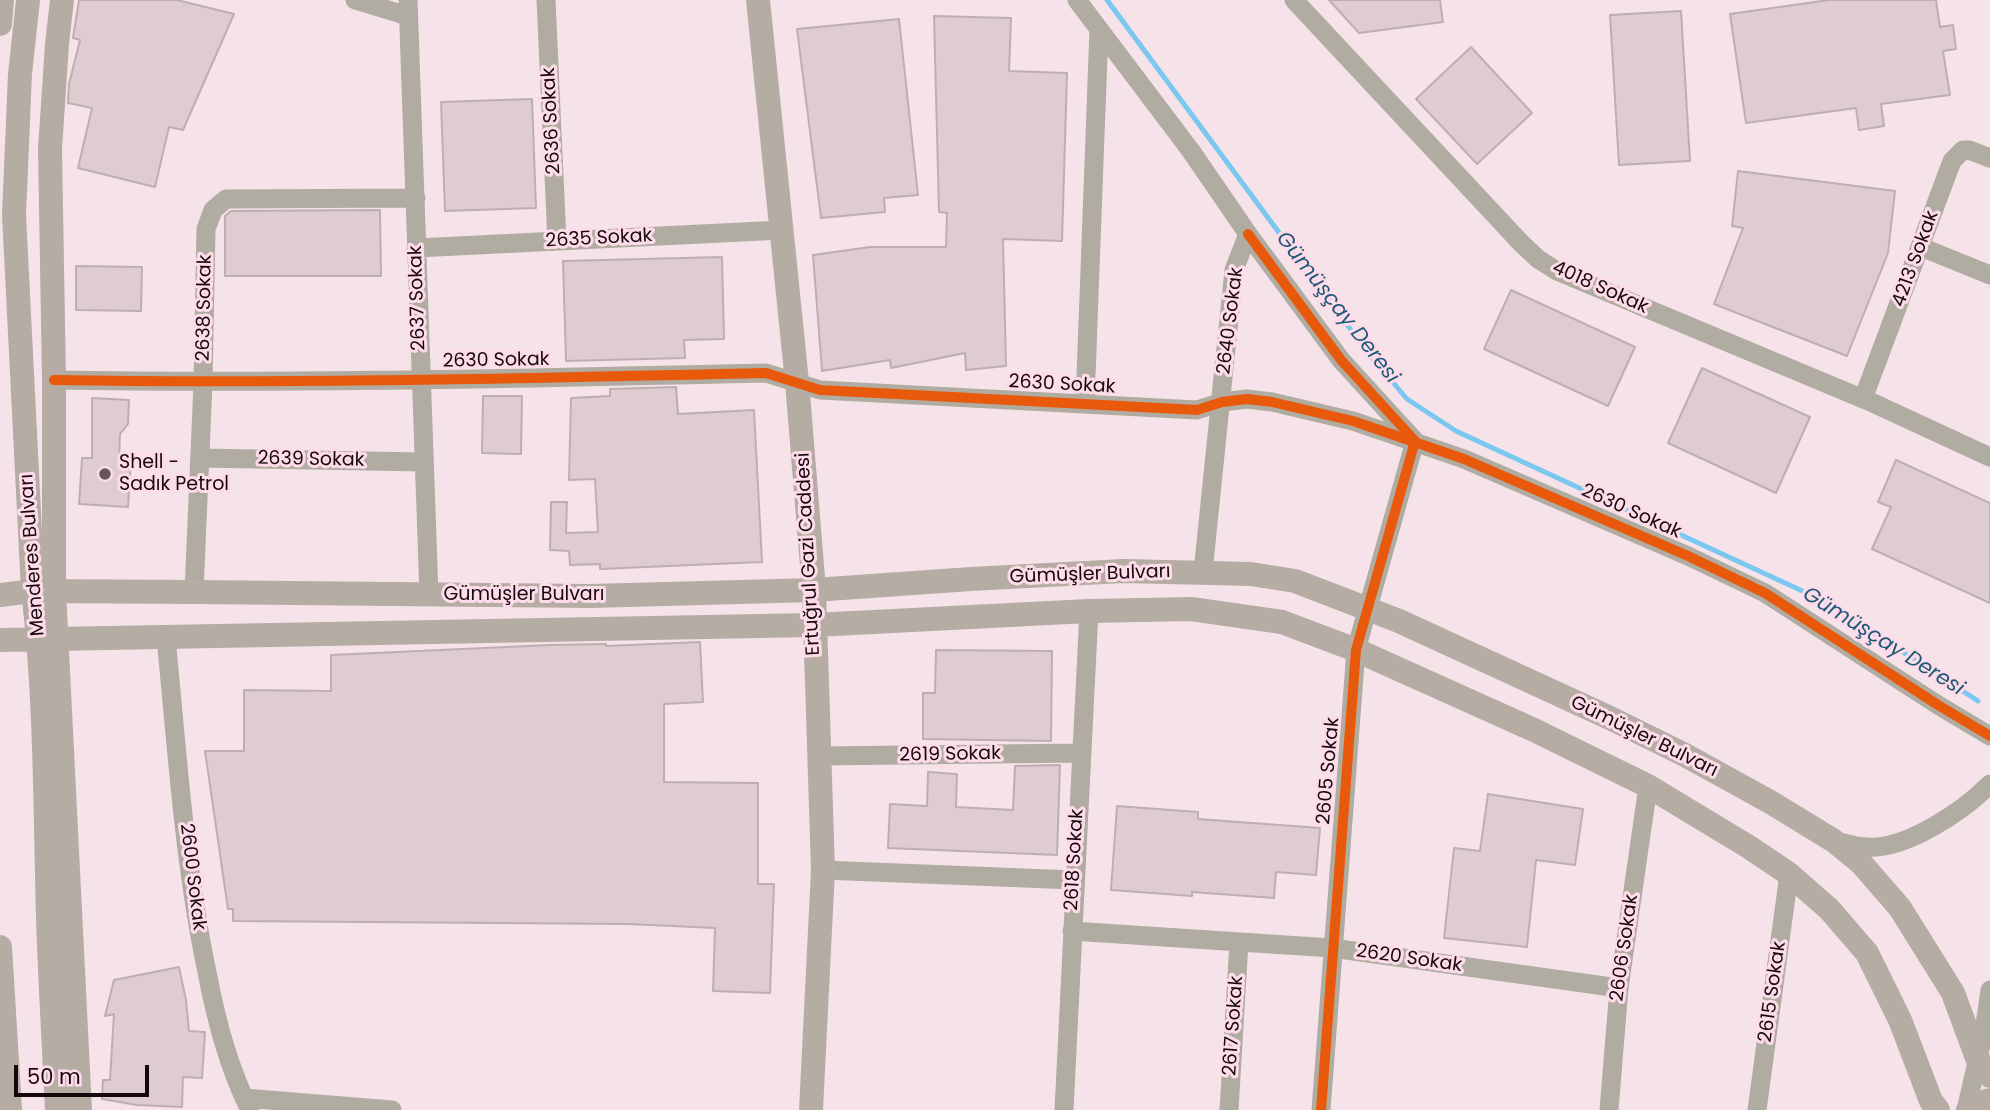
<!DOCTYPE html>
<meta charset="utf-8">
<style>
body{margin:0}
#map{position:relative;width:1990px;height:1110px;overflow:hidden;background:#f6e3ea;font-family:Poppins,sans-serif}
canvas{display:block}
.scale{position:absolute;left:14px;top:1065px;width:135px;height:32px;box-sizing:border-box;border:4px solid #16090e;border-top:0;padding-left:9px;font-size:21px;line-height:24px;white-space:nowrap;color:#16090e;-webkit-text-stroke:5px #fedbe8;paint-order:stroke}
</style>
<div id="map">
<canvas width="1990" height="1110"></canvas>
<div class="scale">50 m</div>
</div>
<script>
const ctx = document.querySelector('canvas').getContext('2d');
ctx.lineJoin = 'round';
function trace(path, color, width, dash) {
  ctx.strokeStyle = color;
  ctx.lineWidth = width;
  ctx.lineCap = dash ? 'butt' : 'round';
  ctx.setLineDash(dash || []);
  ctx.stroke(path);
}
function fill(path, color) {
  ctx.fillStyle = color;
  ctx.fill(path, 'evenodd');
}
function label(font, color, halo, rows, align = 'center') {
  ctx.font = font + ' Poppins,sans-serif';
  ctx.lineWidth = 6;
  ctx.setLineDash([]);
  ctx.textBaseline = 'middle';
  ctx.strokeStyle = halo;
  ctx.fillStyle = color;
  for (const [text, x, y, turn = 0] of rows) {
    ctx.save();
    ctx.translate(x, y);
    ctx.rotate((+turn || 0) * Math.PI / 180);
    ctx.textAlign = isNaN(turn) ? turn : align;
    if (halo) ctx.strokeText(text, 0, 0);
    ctx.fillText(text, 0, 0);
    ctx.restore();
  }
}
const stream = new Path2D(`
 M 1107,0 L 1368,353 L 1407,399 L 1456,431 L 1824,601 L 1978,701`);
const building = new Path2D(`
 M 79,0 L 177,0 L 234,14 L 183,130 L 169,127 L 155,187 L 78,168 L 92,108 L 68,103 L 69,84 L 80,40 L 73,38 Z
 M 1329,0 L 1440,0 L 1443,22 L 1359,33 Z
 M 1829,0 L 1936,0 L 1940,27 L 1953,25 L 1956,49 L 1943,51 L 1950,95 L 1881,104 L 1884,126 L 1859,130 L 1856,108 L 1746,123 L 1730,14 Z
 M 1681,11 L 1690,161 L 1619,165 L 1610,15 Z
 M 934,16 L 1011,18 L 1009,71 L 1067,73 L 1062,241 L 1003,239 L 1006,366 L 966,370 L 965,353 L 891,368 L 890,360 L 822,371 L 813,255 L 870,247 L 946,247 L 947,213 L 939,212 Z
 M 899,19 L 918,195 L 884,198 L 885,212 L 821,218 L 797,29 Z
 M 1471,47 L 1532,113 L 1477,164 L 1416,99 Z
 M 532,99 L 536,208 L 445,211 L 441,102 Z
 M 1738,171 L 1895,191 L 1888,253 L 1847,356 L 1714,304 L 1743,228 L 1732,226 Z
 M 380,210 L 381,276 L 225,276 L 225,216 L 231,211 Z
 M 722,257 L 724,339 L 684,340 L 685,358 L 566,361 L 563,261 Z
 M 76,266 L 142,267 L 141,311 L 76,310 Z
 M 1511,290 L 1635,347 L 1608,406 L 1484,349 Z
 M 1702,368 L 1810,417 L 1776,493 L 1668,443 Z
 M 676,387 L 678,414 L 754,410 L 762,562 L 600,569 L 600,564 L 570,565 L 569,551 L 550,550 L 551,502 L 567,502 L 566,533 L 598,532 L 595,479 L 569,480 L 571,398 L 610,396 L 610,389 Z
 M 483,396 L 522,396 L 521,454 L 482,453 Z
 M 92,398 L 129,400 L 128,424 L 120,434 L 119,460 L 131,461 L 128,507 L 79,504 L 82,458 L 92,458 Z
 M 1896,460 L 1990,503 L 1990,603 L 1872,549 L 1891,507 L 1878,502 Z
 M 700,642 L 703,702 L 664,704 L 664,782 L 758,783 L 758,884 L 774,884 L 770,993 L 713,991 L 715,928 L 628,924 L 233,921 L 233,909 L 228,909 L 205,751 L 244,751 L 244,690 L 331,691 L 331,655 L 550,645 L 606,644 L 606,646 Z
 M 936,650 L 1052,651 L 1051,741 L 923,739 L 923,693 L 935,693 Z
 M 1060,765 L 1057,855 L 888,848 L 890,804 L 927,806 L 928,772 L 957,774 L 956,807 L 1013,810 L 1015,766 Z
 M 1488,794 L 1583,809 L 1575,865 L 1536,860 L 1527,947 L 1444,938 L 1454,848 L 1480,851 Z
 M 1117,806 L 1198,812 L 1198,819 L 1320,828 L 1316,875 L 1276,872 L 1274,898 L 1192,892 L 1192,896 L 1111,890 Z
 M 179,967 L 186,1000 L 189,1031 L 205,1032 L 202,1078 L 183,1077 L 182,1107 L 137,1105 L 102,1099 L 103,1080 L 110,1080 L 114,1014 L 105,1016 L 114,980 Z`);
const minor = new Path2D(`
 M 355,0 L 408,16
 M 408,0 L 429,595
 M 546,0 L 557,241
 M 1077,0 L 1191,151 L 1248,234 L 1234,270 L 1203,572
 M 1294,0 L 1521,243 L 1538,259 L 1557,271 L 1873,403 L 1990,457
 M 1248,234 L 1341,360 L 1415,441 L 1356,650 L 1321,1110
 M 1921,247 L 1990,275
 M 416,248 L 782,230
 M 54,380 C 292,384 529,378 766,373 L 820,390 L 1197,410 L 1222,402 L 1247,399 L 1272,402 L 1353,421 L 1464,459 L 1688,556 L 1765,593 L 1938,705 L 1990,736
 M 1863,399 L 1952,161 L 1963,150 L 1969,150 L 1990,158
 M 1085,403 L 1099,29
 M 200,458 L 423,462
 M 194,592 L 203,383 L 206,229 L 213,210 L 226,199 L 416,198
 M 166,638 C 177,749 184,863 207,972 C 216,1020 228,1067 250,1110
 M 819,756 L 1081,753
 M 1835,841 C 1845,843 1856,847 1867,847 C 1906,850 1963,811 1990,784
 M 823,870 L 1074,880
 M 1072,931 L 1332,948 L 1619,988
 M 244,1098 L 392,1110
 M 1064,1110 L 1089,611
 M 1229,1110 L 1239,942
 M 1609,1110 L 1619,988 L 1648,786
 M 1757,1110 L 1789,874
 M 1966,1110 L 1984,1032 L 1990,990`);
const major = new Path2D(`
 M 28,0 L 20,74 L 14,215 L 33,591 C 46,699 45,809 48,917 C 50,982 54,1046 57,1110
 M 62,0 L 57,44 L 50,149 L 54,380 L 54,591 L 80,1110
 M 758,0 L 797,382 L 814,590 L 823,870 L 811,1110
 M 0,24 L 2,0
 M 0,595 L 33,591 L 194,592 L 590,596 L 814,590 L 971,579 L 1124,571 L 1251,574 L 1295,581 L 1399,621 L 1610,718 L 1685,755 L 1772,803 L 1834,841 L 1861,863 L 1900,908 L 1953,993 L 1977,1058 L 1990,1076
 M 0,640 L 814,625 L 1089,611 L 1191,609 L 1282,622 L 1356,650 L 1534,730 L 1648,786 L 1749,847 L 1789,874 L 1829,909 L 1867,953 L 1900,1020 L 1931,1101 L 1938,1110
 M 0,947 L 10,1110
 M 1968,1110 L 1975,1104 L 1990,1100`);
const cycleway = new Path2D(`
 M 1248,234 L 1341,360 L 1415,441 L 1356,650 L 1321,1110
 M 54,380 C 292,384 529,378 766,373 L 820,390 L 1197,410 L 1222,402 L 1247,399 L 1272,402 L 1353,421 L 1464,459 L 1688,556 L 1765,593 L 1938,705 L 1990,736`);
const markers = [
 [105,474,7,"#64555b"]
];
const streetNames = [
 ["2636 Sokak",552,121,-93],
 ["2635 Sokak",599,239,-3],
 ["4213 Sokak",1916,259,-70],
 ["4018 Sokak",1600,288,24],
 ["2637 Sokak",418,298,-92],
 ["2638 Sokak",205,308,-89],
 ["2640 Sokak",1231,321,-83],
 ["2630 Sokak",496,361,-1],
 ["2630 Sokak",1062,385,3],
 ["2639 Sokak",311,460,1],
 ["2630 Sokak",1631,512,24],
 ["Ertuğrul Gazi Caddesi",809,554,-93],
 ["Menderes Bulvarı",33,555,-94],
 ["Gümüşler Bulvarı",1090,575,-2],
 ["Gümüşler Bulvarı",524,595],
 ["Gümüşler Bulvarı",1644,737,26],
 ["2619 Sokak",950,755,-1],
 ["2605 Sokak",1329,771,-85],
 ["2618 Sokak",1075,860,-87],
 ["2600 Sokak",192,877,83],
 ["2606 Sokak",1625,948,-82],
 ["2620 Sokak",1409,959,8],
 ["2615 Sokak",1773,992,-82],
 ["2617 Sokak",1234,1026,-86]
];
const poiNames = [
 ["Shell -",119,463],
 ["Sadık Petrol",119,485]
];
const waterNames = [
 ["Gümüşçay Deresi",1337,308,52],
 ["Gümüşçay Deresi",1883,642,32]
];
trace(stream, '#7ac7f0', 5);
fill(building, '#deccd0');
trace(building, '#beaeb1', 2);
trace(minor, '#b0aca1', 19);
trace(major, '#b5ada4', 24);
trace(cycleway, '#e8590c', 10);
for (const [x, y, r, color] of markers) {
  const dot = new Path2D();
  dot.arc(x, y, r, 0, 2 * Math.PI);
  ctx.fillStyle = color;
  ctx.fill(dot);
  trace(dot, '#fedbe8', 2.5);
}
label('19px', '#16090e', '#fedbe8', streetNames);
label('19px', '#16090e', '#fedbe8', poiNames, 'left');
label('italic 21px', '#1d5a78', '#fedbe8', waterNames);
</script>
